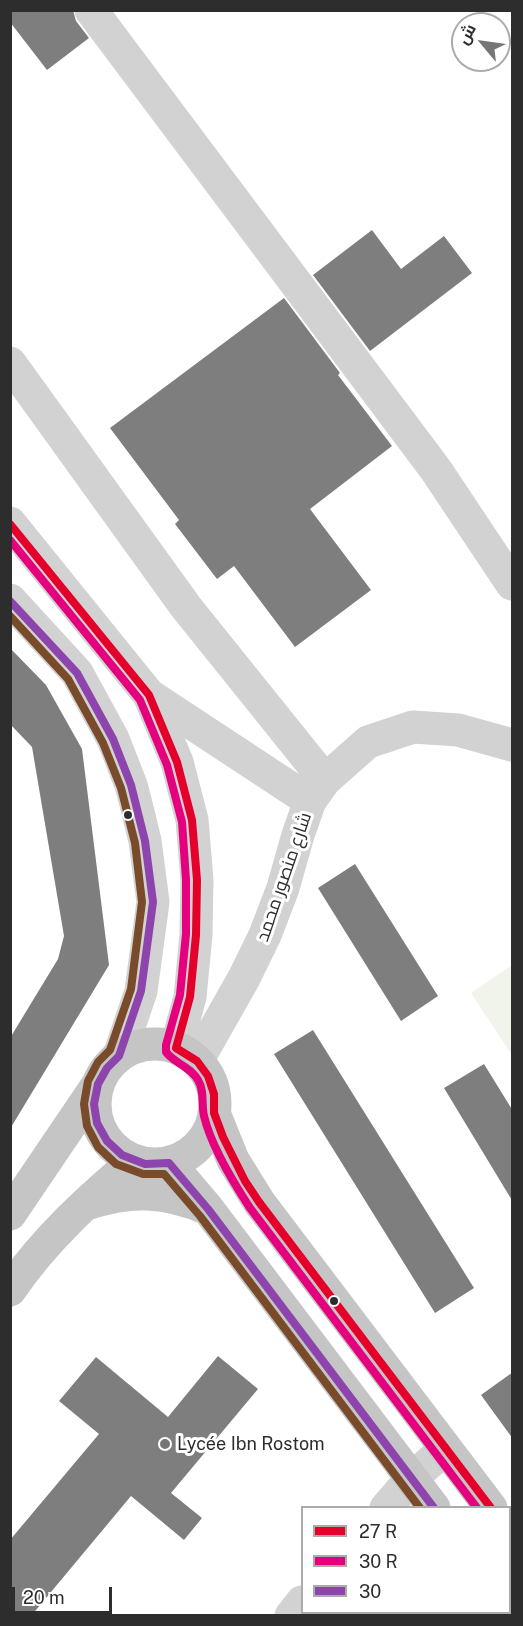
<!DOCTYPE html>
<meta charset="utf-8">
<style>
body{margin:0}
#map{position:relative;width:523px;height:1626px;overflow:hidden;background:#fff;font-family:"Public Sans",Cairo,sans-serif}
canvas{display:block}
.frame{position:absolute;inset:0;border:12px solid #2d2d2d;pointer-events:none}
.legend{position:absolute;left:301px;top:1506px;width:210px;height:108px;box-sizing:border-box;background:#fff;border:2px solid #ababab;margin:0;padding:8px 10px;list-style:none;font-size:18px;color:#2d2d2d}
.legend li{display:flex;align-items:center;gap:12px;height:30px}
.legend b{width:30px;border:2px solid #ababab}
.north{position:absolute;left:451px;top:12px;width:60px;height:60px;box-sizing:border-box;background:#fff;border:2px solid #ababab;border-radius:50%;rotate:299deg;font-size:16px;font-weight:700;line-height:24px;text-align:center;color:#2d2d2d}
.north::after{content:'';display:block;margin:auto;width:21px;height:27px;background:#767676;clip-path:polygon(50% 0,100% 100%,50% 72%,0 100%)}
.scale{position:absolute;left:12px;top:1587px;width:100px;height:27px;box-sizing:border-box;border:3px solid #2d2d2d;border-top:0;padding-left:8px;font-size:18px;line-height:21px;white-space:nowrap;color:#2d2d2d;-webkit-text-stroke:4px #fff;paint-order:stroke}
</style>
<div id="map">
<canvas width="523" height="1626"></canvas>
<div class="frame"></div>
<ul class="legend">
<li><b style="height:8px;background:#e4002b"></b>27 R</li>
<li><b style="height:8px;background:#e5007d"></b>30 R</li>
<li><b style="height:8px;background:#8e44ad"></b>30</li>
</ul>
<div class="north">ش</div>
<div class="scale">20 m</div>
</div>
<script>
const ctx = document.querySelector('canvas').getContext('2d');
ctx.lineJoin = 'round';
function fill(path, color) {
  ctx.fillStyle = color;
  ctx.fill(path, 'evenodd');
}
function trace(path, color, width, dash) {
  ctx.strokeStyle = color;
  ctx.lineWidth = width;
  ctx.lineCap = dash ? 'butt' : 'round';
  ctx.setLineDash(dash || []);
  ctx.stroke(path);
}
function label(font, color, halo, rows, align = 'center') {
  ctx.font = font + ' "Public Sans",Cairo,sans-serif';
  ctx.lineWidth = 6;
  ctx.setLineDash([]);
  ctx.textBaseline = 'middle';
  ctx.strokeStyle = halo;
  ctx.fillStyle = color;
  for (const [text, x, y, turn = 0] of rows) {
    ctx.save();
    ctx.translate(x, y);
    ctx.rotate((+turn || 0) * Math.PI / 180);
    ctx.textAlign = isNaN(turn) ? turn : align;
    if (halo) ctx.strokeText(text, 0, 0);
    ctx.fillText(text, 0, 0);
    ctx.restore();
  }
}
const green = new Path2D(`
 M 512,965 L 512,1055 L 471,993 Z`);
const building = new Path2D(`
 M 10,10 L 73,10 L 76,21 L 89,38 L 47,70 L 10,22 Z
 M 372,230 L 401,269 L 444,236 L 472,273 L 370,351 L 313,275 Z
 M 284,298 L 340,373 L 338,375 L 392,446 L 310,509 L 371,590 L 295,647 L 234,566 L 217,579 L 175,524 L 179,520 L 110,428 Z
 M 10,648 L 46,685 L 82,749 L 109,965 L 10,1129 L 10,1038 L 58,959 L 64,936 L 32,747 L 10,724 Z
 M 355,864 L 438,996 L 401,1021 L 318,888 Z
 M 313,1030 L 474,1288 L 435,1313 L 274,1054 Z
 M 484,1064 L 513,1111 L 513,1202 L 444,1088 Z
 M 218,1356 L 258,1389 L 171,1493 L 202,1518 L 184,1540 L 131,1496 L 31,1616 L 10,1616 L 10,1540 L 99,1434 L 59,1401 L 96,1357 L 168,1417 Z
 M 513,1372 L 513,1439 L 481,1395 Z`);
const minor = new Path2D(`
 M 91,10 L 436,470 L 512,584
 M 10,363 L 186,607 L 325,780
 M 10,523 L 149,695 L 177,762 L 192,820 L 197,880 L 196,935 L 190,997 L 176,1048
 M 10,600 L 77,673 L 113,739 L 131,785 L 137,808 L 145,841 L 153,902 L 141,991 L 119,1056
 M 149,695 L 310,801
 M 197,1061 L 244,978 L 265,935 L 283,888 L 298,835 L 310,801 L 325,780 L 368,742 L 413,727 L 458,730 L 512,745
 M 386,1508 L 411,1479 L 445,1449
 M 291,1616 L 302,1602`);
const major = new Path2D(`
 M95 1104a60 60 0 1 1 120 0a60 60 0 1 1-120 0Z
 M 214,1113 L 233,1160 L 259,1202 L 491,1508
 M 169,1163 L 208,1209 L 434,1508
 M 87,1204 C 131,1189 166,1191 208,1209
 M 10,1214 L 98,1084
 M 10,1290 C 44,1240 88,1200 134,1161
 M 510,1527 L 512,1531
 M 510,1602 L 512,1605`);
const bus1 = new Path2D(`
 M 10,524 L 149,695 L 177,762 L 192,820 L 197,880 L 196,935 L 190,997 L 176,1048 L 197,1061 L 208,1076 L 214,1094 L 214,1113 L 223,1137 L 245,1181 L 259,1202 L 491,1508`);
const bus2 = new Path2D(`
 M 10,540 L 140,700 L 167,765 L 182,822 L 186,880 L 186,934 L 180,995 L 166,1045 L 166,1052 C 175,1064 190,1066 198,1080 C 205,1092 201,1103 204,1116 C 211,1146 233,1182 250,1208 L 477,1508`);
const bus3 = new Path2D(`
 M 10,601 L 77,673 L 113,739 L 131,785 L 145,841 L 153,902 L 141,991 L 119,1056 L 107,1068 L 98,1084 L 94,1104 L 97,1123 L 107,1141 L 122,1155 L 145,1164 L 169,1163 L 208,1209 L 434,1508`);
const bus4 = new Path2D(`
 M 10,616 L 68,679 L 103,743 L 121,788 L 135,843 L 142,902 L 131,989 L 110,1050 L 98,1062 L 88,1081 L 84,1104 L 87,1126 L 98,1147 L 116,1164 L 143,1174 L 164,1174 L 200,1216 L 420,1508`);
const markers = [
 [128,815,5,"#2d2d2d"],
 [334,1301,5,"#2d2d2d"],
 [165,1444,6,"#767676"]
];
const streetNames = [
 ["شارع منصور محمد",284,877,-71]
];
const poiNames = [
 ["Lycée Ibn Rostom",177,1444]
];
fill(green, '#f0f4eb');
fill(building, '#7e7e7e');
trace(minor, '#d2d2d2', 33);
trace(major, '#c5c5c5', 33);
trace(bus1, '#e4002b', 8);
trace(bus2, '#e5007d', 8);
trace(bus3, '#8e44ad', 8);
trace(bus4, '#7a4b2a', 8);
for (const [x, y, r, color] of markers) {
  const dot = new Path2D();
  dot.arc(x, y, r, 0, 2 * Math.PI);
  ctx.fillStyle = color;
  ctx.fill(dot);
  trace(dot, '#fff', 2);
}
label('18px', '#2d2d2d', '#fff', streetNames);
label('18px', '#2d2d2d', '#fff', poiNames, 'left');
</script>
